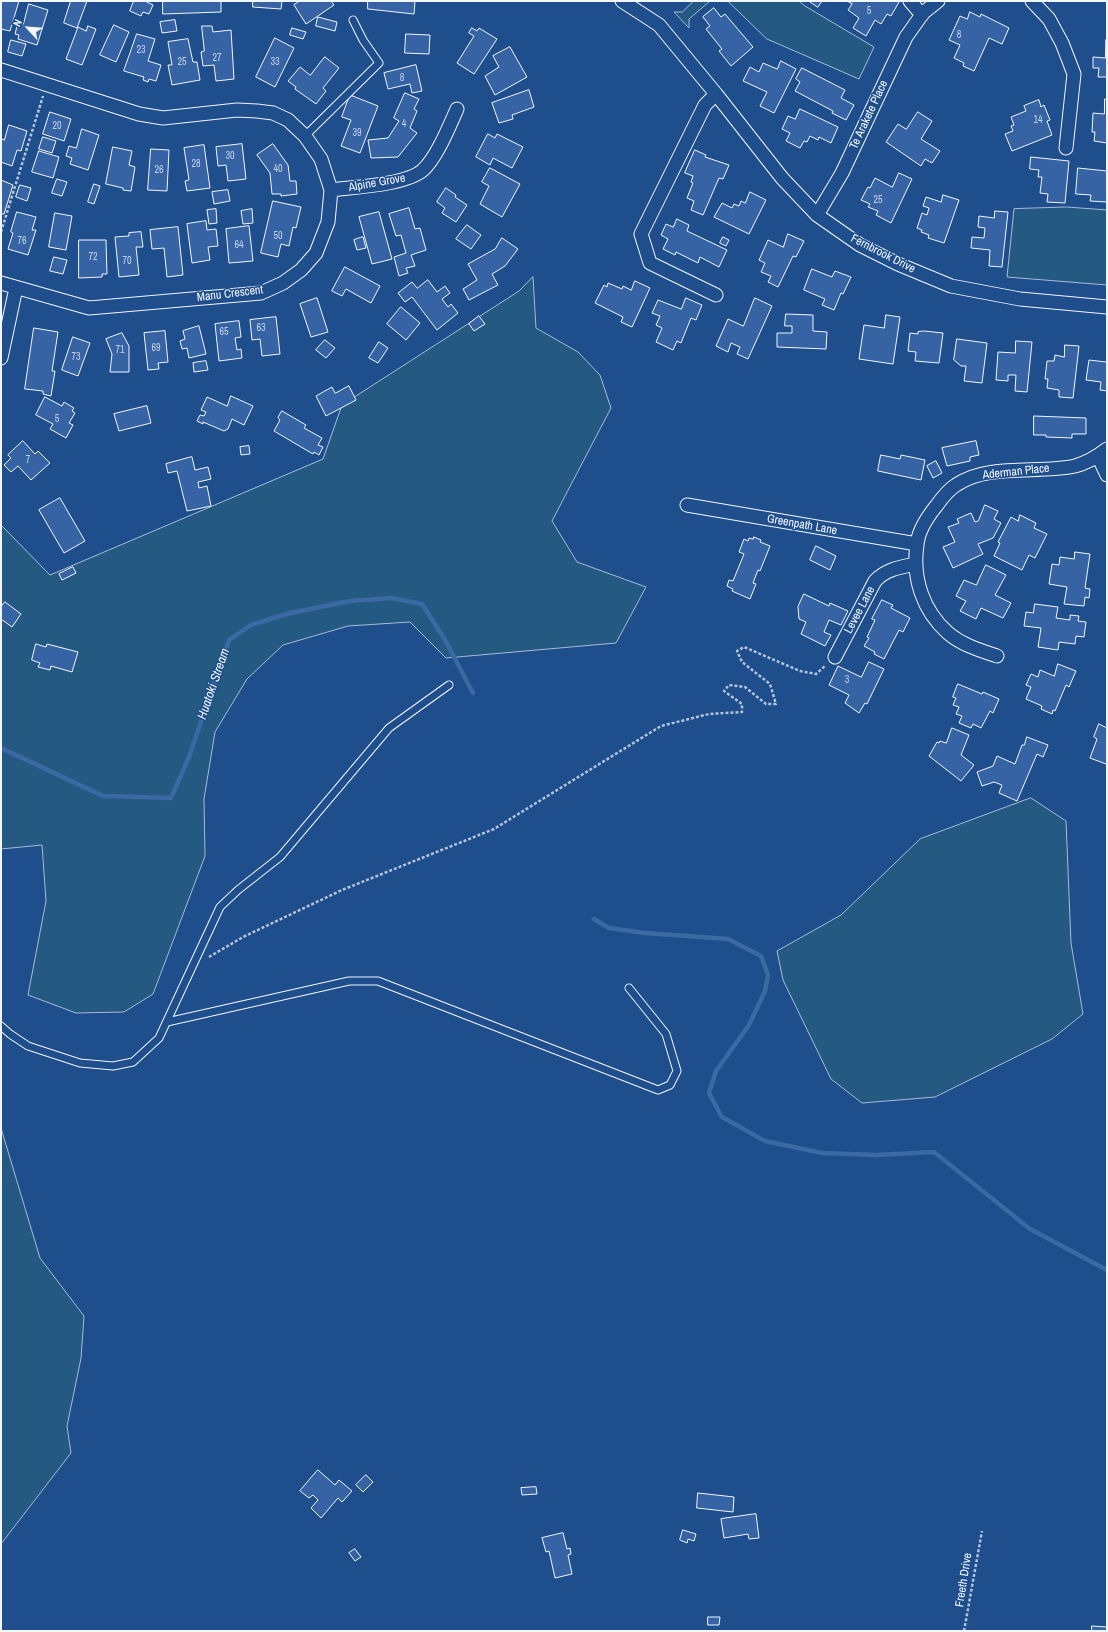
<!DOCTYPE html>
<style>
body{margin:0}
#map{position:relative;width:1108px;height:1632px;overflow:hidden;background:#1f4e8c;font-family:"Archivo Narrow",sans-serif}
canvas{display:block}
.frame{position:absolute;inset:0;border:2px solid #f2f6ff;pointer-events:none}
.north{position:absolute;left:8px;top:8px;width:40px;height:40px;-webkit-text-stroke:3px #1f4e8c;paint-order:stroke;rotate:296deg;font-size:11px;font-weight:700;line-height:16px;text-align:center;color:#f2f6ff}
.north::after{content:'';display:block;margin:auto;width:14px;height:18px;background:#f2f6ff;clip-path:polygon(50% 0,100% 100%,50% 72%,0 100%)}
</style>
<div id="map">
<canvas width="1108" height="1632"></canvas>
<div class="frame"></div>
<div class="north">N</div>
</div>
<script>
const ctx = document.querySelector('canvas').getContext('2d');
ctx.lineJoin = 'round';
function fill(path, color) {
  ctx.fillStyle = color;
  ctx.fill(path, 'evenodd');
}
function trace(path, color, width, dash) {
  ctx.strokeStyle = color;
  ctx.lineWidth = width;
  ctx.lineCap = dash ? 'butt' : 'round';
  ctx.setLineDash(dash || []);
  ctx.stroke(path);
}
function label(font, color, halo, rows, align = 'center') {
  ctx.font = font + ' "Archivo Narrow",sans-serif';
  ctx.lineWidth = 3;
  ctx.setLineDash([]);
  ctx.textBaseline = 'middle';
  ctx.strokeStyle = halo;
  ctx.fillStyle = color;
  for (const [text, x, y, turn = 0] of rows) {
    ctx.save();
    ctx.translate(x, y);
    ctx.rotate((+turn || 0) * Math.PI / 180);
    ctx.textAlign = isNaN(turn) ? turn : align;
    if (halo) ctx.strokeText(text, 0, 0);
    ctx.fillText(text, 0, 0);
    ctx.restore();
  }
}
const green = new Path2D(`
 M 694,1 L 710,1 L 689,19 L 689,28 L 674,12 L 682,12 Z
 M 728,1 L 799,1 L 805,6 L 874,47 L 859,79 L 767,39 Z
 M 1067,207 L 1107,210 L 1107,285 L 1007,277 L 1014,209 Z
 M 533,277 L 536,328 L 578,352 L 600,375 L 611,408 L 552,521 L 577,562 L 646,587 L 616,643 L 446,658 L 410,622 L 348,626 L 283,645 L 247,679 L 215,732 L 204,799 L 205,856 L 153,994 L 124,1012 L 76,1013 L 28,995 L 46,901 L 42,845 L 1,849 L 1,525 L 50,575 L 323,459 L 342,405 L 519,291 Z
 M 1031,798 L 1066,821 L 1071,943 L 1083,1014 L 1052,1039 L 935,1097 L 862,1103 L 831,1079 L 783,980 L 777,951 L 841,915 L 920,839 Z
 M 1,1128 L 40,1258 L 84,1316 L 81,1358 L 67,1426 L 71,1453 L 1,1544 Z`);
const stream = new Path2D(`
 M 1,748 L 103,796 L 171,798 L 189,757 L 229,640 L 251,625 L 290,613 L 350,601 L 391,598 L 422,604 L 445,640 L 473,693
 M 594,919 L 609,928 L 645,933 L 728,939 L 761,956 L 768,975 L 765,991 L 749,1025 L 716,1071 L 709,1093 L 722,1117 L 765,1141 L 822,1153 L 877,1155 L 934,1152 L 1030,1229 L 1107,1270`);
const building = new Path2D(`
 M 1,1 L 19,1 L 10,31 L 1,29 Z
 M 71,1 L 87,1 L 77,28 L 64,23 Z
 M 134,1 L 145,1 L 153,5 L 149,14 L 143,12 L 141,16 L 130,11 Z
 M 163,1 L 221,1 L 221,12 L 163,14 Z
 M 253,1 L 282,1 L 281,9 L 253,7 Z
 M 300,1 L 331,1 L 334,5 L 306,24 L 294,5 Z
 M 368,1 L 415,1 L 414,14 L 368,9 Z
 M 809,1 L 822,1 L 818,7 Z
 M 847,1 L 897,1 L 899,2 L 891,16 L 887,14 L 881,24 L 875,20 L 866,36 L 853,28 L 859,18 L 848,10 L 852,4 Z
 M 29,4 L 48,10 L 37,45 L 18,39 L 19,35 L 15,34 L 18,22 L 23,24 Z
 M 714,8 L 721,17 L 725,14 L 753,47 L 731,66 L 719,51 L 722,49 L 706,29 L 710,26 L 703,17 Z
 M 970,12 L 980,17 L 981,14 L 1009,28 L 1002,44 L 989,38 L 974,71 L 963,66 L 964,63 L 954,58 L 960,45 L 949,40 L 960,16 L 967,19 Z
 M 318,17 L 337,22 L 335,31 L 316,26 Z
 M 175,20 L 177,31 L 162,33 L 160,22 Z
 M 114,25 L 129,32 L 116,62 L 100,55 Z
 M 88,26 L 96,29 L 82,65 L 66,59 L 78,27 L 86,31 Z
 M 202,26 L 212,26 L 213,32 L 231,30 L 234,79 L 216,81 L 214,65 L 203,66 L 201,52 L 204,51 Z
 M 292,28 L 306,32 L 303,39 L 290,35 Z
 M 472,28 L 477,31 L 479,28 L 497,39 L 474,74 L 457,63 L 474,36 L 469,33 Z
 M 137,34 L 155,39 L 148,61 L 161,65 L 156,81 L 149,79 L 148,82 L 143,80 L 144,77 L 124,71 Z
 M 406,34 L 430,35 L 429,54 L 405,53 Z
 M 275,38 L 294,48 L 275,87 L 256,77 Z
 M 188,39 L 193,62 L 197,62 L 200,80 L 172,85 L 168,65 L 172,65 L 168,42 Z
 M 11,40 L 26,44 L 22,56 L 8,52 Z
 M 1106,40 L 1107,77 L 1098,77 L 1099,68 L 1093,68 L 1093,57 L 1105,58 Z
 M 510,47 L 527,77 L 495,95 L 485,76 L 499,67 L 493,56 Z
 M 325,57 L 339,68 L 323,88 L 326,91 L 316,104 L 295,89 L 296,87 L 288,81 L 300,67 L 310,75 Z
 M 781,61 L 796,69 L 774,113 L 760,106 L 767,92 L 743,81 L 750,67 L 759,72 L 763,63 L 777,69 Z
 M 416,65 L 422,91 L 412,93 L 410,84 L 388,89 L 384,73 Z
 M 802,68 L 845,90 L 841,98 L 854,105 L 846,120 L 832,113 L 833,111 L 795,91 L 800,82 L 796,79 Z
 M 529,90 L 534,107 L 512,115 L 513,119 L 499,123 L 492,103 Z
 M 405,93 L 419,99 L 414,109 L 417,111 L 410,128 L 417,133 L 398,157 L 371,158 L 368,140 L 388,138 L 399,121 L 394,118 Z
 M 350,95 L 378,106 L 360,153 L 341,146 L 351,120 L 342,117 Z
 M 1105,99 L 1107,99 L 1107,143 L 1094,141 L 1095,132 L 1092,132 L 1093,113 L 1104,114 Z
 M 1039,100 L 1041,107 L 1044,105 L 1050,120 L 1047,121 L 1052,135 L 1012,151 L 1005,134 L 1013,131 L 1011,126 L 1014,125 L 1011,117 L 1026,111 L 1024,106 Z
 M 800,109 L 838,127 L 831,143 L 819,137 L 818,140 L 810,136 L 807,142 L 804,141 L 800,148 L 786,141 L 790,133 L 782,129 L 788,116 L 795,119 Z
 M 50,112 L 71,119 L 64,141 L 43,134 Z
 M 918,112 L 932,121 L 921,139 L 940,151 L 932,163 L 925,159 L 921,166 L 886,142 L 898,124 L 906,129 Z
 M 9,125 L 27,131 L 21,151 L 17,150 L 12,166 L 1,162 L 1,141 L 2,139 L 4,140 Z
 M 82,129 L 99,135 L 88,170 L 70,164 L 72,158 L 66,156 L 69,146 L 76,148 Z
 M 488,134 L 495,138 L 497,134 L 523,147 L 512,168 L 493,158 L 490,165 L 476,157 Z
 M 43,137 L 56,141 L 52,153 L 39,149 Z
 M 242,144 L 246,179 L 228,181 L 226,165 L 218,166 L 216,147 Z
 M 273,144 L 288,165 L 290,181 L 296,181 L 297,194 L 281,196 L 281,194 L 272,194 L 270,173 L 257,155 Z
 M 204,145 L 210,188 L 187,191 L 185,181 L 189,180 L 184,148 Z
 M 113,147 L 132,151 L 129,165 L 135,167 L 131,191 L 123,190 L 123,188 L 106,184 Z
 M 151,149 L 169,150 L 167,191 L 148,190 Z
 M 695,150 L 706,155 L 705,157 L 729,165 L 723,179 L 719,178 L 703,215 L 691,210 L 694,201 L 687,198 L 693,183 L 691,182 L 693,176 L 685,173 Z
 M 39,151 L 59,157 L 53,178 L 32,172 Z
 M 1031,157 L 1069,161 L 1065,203 L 1047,202 L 1048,194 L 1040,193 L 1042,177 L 1038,177 L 1039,170 L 1030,169 Z
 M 490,168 L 520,184 L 502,217 L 480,204 L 489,186 L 482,182 Z
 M 1078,168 L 1107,171 L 1107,202 L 1090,201 L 1091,195 L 1076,194 Z
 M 899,173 L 912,179 L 891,223 L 876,215 L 878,211 L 868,207 L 870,204 L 861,200 L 868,187 L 870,188 L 875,178 L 892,187 Z
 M 57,179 L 67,182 L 62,196 L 52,193 Z
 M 1,180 L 13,185 L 4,214 L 1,214 Z
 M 94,184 L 100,186 L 94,204 L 88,202 Z
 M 20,185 L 31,188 L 27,201 L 16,197 Z
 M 446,188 L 456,195 L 455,197 L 467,205 L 456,222 L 442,213 L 445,208 L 437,202 Z
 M 228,190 L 230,201 L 214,204 L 212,192 Z
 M 750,192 L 766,200 L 749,234 L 714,217 L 722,203 L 732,208 L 734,204 L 739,206 L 741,201 L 745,203 Z
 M 943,195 L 959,200 L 944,243 L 928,238 L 929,235 L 921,232 L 922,230 L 917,228 L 922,213 L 927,215 L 929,208 L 923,206 L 926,197 L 941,202 Z
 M 273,201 L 301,207 L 296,228 L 293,227 L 289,246 L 281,244 L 278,257 L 261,253 Z
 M 409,208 L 415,229 L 420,228 L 426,250 L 411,255 L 415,266 L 406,268 L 408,273 L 399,276 L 394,257 L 406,253 L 401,235 L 396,236 L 389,214 Z
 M 216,209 L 217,223 L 209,224 L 207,210 Z
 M 252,209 L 253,223 L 243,224 L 241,211 Z
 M 995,211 L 1008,212 L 1002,267 L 989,266 L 990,250 L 971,248 L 972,237 L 984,238 L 985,228 L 978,227 L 979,216 L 994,218 Z
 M 17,212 L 36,217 L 32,230 L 36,230 L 28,255 L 8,249 L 13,233 L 11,232 Z
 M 379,212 L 392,259 L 372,264 L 359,217 Z
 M 55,213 L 72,216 L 66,250 L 49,247 Z
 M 677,219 L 689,225 L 687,231 L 727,250 L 719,267 L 700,257 L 698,263 L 676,252 L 675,255 L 663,249 L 668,239 L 661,235 L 666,224 L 673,227 Z
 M 206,221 L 207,230 L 216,229 L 218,246 L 208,247 L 210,260 L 192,263 L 187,224 Z
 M 467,225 L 481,235 L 471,249 L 456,239 Z
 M 249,226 L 253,261 L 229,263 L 226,229 Z
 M 178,227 L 183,275 L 167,277 L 164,248 L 152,249 L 150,230 Z
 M 141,232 L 143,247 L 136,247 L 139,275 L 119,277 L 115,237 L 129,236 L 129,233 Z
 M 788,234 L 804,241 L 796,257 L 793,256 L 778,287 L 768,282 L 771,276 L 761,272 L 765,263 L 759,260 L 768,240 L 783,247 Z
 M 363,237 L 366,248 L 357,250 L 354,240 Z
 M 723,237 L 729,240 L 726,246 L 720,243 Z
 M 502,238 L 518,249 L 505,266 L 492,274 L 498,285 L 469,300 L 463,289 L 477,280 L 468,264 L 495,249 Z
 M 79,240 L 106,240 L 107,274 L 102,274 L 102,277 L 79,278 Z
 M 54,257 L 67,260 L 63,274 L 50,271 Z
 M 345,267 L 380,286 L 371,303 L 346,289 L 342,296 L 332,291 Z
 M 812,269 L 832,277 L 835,271 L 851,277 L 843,294 L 841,293 L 834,310 L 822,305 L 825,299 L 804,290 Z
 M 428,280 L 437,292 L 445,286 L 450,293 L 442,299 L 448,307 L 451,304 L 458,313 L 437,330 L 412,297 L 405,302 L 398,293 L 412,282 L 417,288 Z
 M 635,281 L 650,288 L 632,327 L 621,322 L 623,317 L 595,303 L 604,285 L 607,287 L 608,283 L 622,289 L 623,286 L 631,290 Z
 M 317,298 L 328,332 L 311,337 L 300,304 Z
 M 686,298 L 702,305 L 696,320 L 691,318 L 681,343 L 677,341 L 673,350 L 656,342 L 662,328 L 656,325 L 660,316 L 652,313 L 658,300 L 681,309 Z
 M 755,298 L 772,306 L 748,359 L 737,354 L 740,347 L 731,343 L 728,352 L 716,346 L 728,319 L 743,326 Z
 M 401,307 L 420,323 L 406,340 L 387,324 Z
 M 786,314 L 813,315 L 813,331 L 827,332 L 826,349 L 777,347 L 777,333 L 792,333 L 792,326 L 785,326 Z
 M 886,315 L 900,317 L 893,364 L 859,359 L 864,325 L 884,328 Z
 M 479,316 L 485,324 L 474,331 L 469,324 Z
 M 276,317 L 280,354 L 262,356 L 260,339 L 252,340 L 250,320 Z
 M 239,321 L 241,337 L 235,338 L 237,350 L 241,349 L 242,358 L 219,361 L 215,324 Z
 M 199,326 L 206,354 L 189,358 L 187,348 L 182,349 L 180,341 L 185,339 L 183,331 Z
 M 34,328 L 58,332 L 52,371 L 55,371 L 51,396 L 43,394 L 43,391 L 25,389 Z
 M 165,331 L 168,362 L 158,363 L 159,369 L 148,370 L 144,333 Z
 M 924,331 L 943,333 L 939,363 L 915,361 L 916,352 L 908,351 L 910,333 L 918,334 L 918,332 Z
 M 122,333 L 129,346 L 129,372 L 110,372 L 112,354 L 106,339 Z
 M 73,337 L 90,343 L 78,376 L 62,370 Z
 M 957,339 L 987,343 L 982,383 L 964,381 L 966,366 L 961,366 L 954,360 Z
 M 325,340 L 335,348 L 326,358 L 316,350 Z
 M 1016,341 L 1032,342 L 1027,392 L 1015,391 L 1016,375 L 1008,375 L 1008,381 L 996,380 L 998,352 L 1015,353 Z
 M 379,342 L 388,348 L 378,363 L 369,358 Z
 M 1065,345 L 1079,346 L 1073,398 L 1059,397 L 1059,390 L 1047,388 L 1048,379 L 1045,379 L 1047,361 L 1054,361 L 1055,355 L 1064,357 Z
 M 1107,355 L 1107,391 L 1100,390 L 1101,382 L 1086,380 L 1089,360 L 1106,362 Z
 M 206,361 L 208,370 L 194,372 L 193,363 Z
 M 349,386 L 356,400 L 326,416 L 316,396 L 332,387 L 335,393 Z
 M 231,396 L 253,406 L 244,425 L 232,419 L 228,429 L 224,431 L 203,422 L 203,424 L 197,421 L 200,415 L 204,416 L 206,412 L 201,410 L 207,397 L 227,406 Z
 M 45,397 L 62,406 L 64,402 L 74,408 L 72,411 L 75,413 L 69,423 L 73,425 L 66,438 L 50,429 L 53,424 L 36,415 Z
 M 147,406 L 151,423 L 119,431 L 114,414 Z
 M 282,411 L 306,425 L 304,428 L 322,438 L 318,445 L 323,447 L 319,455 L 314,452 L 313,454 L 274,431 L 280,420 L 278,418 Z
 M 1034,416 L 1086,418 L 1086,434 L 1072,434 L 1072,438 L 1046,437 L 1046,435 L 1034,435 Z
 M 23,441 L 35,454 L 38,451 L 50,463 L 31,480 L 18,466 L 11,472 L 4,465 L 11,458 L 8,455 Z
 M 976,441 L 979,455 L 970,457 L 970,461 L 947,466 L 942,448 Z
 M 249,446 L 250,454 L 241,455 L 240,447 Z
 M 881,455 L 900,459 L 901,455 L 925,460 L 921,480 L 878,471 Z
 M 192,457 L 195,470 L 208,467 L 211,479 L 198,482 L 199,488 L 207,486 L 211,506 L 187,511 L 177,471 L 168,473 L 166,464 Z
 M 936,461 L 942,473 L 933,478 L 927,466 Z
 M 60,498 L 85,541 L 64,553 L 39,510 Z
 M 985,505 L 998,511 L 994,519 L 1001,523 L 993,538 L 978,544 L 983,554 L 953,568 L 943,547 L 955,542 L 948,527 L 959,523 L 957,519 L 971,513 L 975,522 L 978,521 Z
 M 1020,515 L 1036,523 L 1034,528 L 1047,534 L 1035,558 L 1029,555 L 1022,570 L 994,556 L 1000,543 L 998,542 L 1011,517 L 1018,521 Z
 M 754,537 L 761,540 L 760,542 L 770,546 L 760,571 L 758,570 L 753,583 L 756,584 L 750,599 L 732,591 L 733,589 L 727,586 L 729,580 L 733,581 L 744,554 L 739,552 L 744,539 L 748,541 L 749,538 L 753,539 Z
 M 816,546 L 836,556 L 830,570 L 810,560 Z
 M 1075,552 L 1090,554 L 1085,588 L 1090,589 L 1089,598 L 1085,597 L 1084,606 L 1064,604 L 1067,587 L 1049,584 L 1052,564 L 1059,565 L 1060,557 L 1074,559 Z
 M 986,565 L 1006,575 L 995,595 L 1011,603 L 1003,618 L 981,608 L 976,619 L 960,611 L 966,601 L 956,596 L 964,580 L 976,585 Z
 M 73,567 L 76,573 L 62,580 L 59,574 Z
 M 804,594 L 829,606 L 830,603 L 848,611 L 841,625 L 829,620 L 824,632 L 831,635 L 825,646 L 801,634 L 806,622 L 799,619 L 798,607 Z
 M 882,600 L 893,605 L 891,608 L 910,618 L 903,632 L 899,630 L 884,659 L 874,654 L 875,652 L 864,646 L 869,638 L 867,637 L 875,620 L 872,619 Z
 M 5,602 L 21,614 L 12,627 L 1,619 L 1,607 Z
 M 1035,604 L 1058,607 L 1056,618 L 1070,620 L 1070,615 L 1079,616 L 1078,621 L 1086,622 L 1084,637 L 1076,636 L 1075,644 L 1059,642 L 1058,650 L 1038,647 L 1041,628 L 1024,626 L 1026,612 L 1033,613 Z
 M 36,644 L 46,647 L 47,644 L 78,652 L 72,672 L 51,666 L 50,670 L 38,667 L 40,663 L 32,660 Z
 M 869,662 L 884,669 L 867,704 L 865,703 L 859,713 L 845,703 L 849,695 L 829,685 L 838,666 L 861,677 Z
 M 1058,664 L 1076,671 L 1069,687 L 1066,685 L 1055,711 L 1053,710 L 1052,714 L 1041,709 L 1042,706 L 1026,699 L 1031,687 L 1026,685 L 1031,674 L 1038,677 L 1040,670 L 1054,676 Z
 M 958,684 L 982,694 L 983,692 L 999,699 L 993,713 L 990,711 L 981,728 L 973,724 L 971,728 L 959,723 L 962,716 L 956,714 L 959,707 L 953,705 L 956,698 L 953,697 Z
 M 1099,724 L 1107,728 L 1107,764 L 1106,764 L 1090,758 L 1097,739 L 1094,737 Z
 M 952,728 L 969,735 L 961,755 L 974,765 L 961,781 L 929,756 L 937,742 L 939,743 L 940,741 L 946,743 Z
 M 1027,737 L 1048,745 L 1043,757 L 1037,754 L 1017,801 L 999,793 L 1002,785 L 994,782 L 982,786 L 977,772 L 993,766 L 997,756 L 1015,764 L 1022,745 L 1024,745 Z
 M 318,1470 L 335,1485 L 339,1480 L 352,1491 L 342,1502 L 338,1498 L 321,1518 L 311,1508 L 318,1500 L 313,1495 L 309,1498 L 300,1491 Z
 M 366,1475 L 373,1482 L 363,1492 L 356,1485 Z
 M 536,1487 L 537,1494 L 522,1495 L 521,1488 Z
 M 698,1493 L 734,1497 L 733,1512 L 697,1508 Z
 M 756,1514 L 759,1538 L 749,1539 L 748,1534 L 724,1538 L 721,1519 Z
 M 683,1530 L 696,1534 L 694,1541 L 688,1539 L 687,1543 L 680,1540 Z
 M 563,1533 L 567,1549 L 570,1548 L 571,1554 L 568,1555 L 572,1574 L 555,1578 L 549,1551 L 546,1552 L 542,1538 Z
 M 355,1549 L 361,1557 L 355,1561 L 349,1553 Z
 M 708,1617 L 720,1617 L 719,1625 L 708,1625 Z
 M 1092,1626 L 1107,1627 L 1107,1631 L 1092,1631 Z`);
const path = new Path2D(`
 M 1,232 L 43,96
 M 209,957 L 243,937 L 342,890 L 494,829 L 661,726 L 709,714 L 742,712 L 742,704 L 724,691 L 729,685 L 745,687 L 766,704 L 776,704 L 770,684 L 742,662 L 737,651 L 744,647 L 800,671 L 816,674 L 826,665
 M 964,1631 L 982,1531`);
const lane = new Path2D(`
 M 305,136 L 379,63 L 363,40 L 353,20
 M 167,1022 L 349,981 L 378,981 L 658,1090 L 670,1085 L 677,1071 L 666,1034 L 629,988
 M 1,1026 L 10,1034 L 28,1046 L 80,1063 L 113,1066 L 133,1062 L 159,1038 L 220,907 L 238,890 L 280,857 L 389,728 L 449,685`);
const street = new Path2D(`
 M 622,1 L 659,25 L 716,94 L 782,178 L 817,215 L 860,245 L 898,264 L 951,286 L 1020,299 L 1107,307
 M 910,1 L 922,15
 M 1032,1 L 1049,19 L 1062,43 L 1074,74 L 1066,148
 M 1,70 L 139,114 L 163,118 L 237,110 L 257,111 L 273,113 L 288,120 L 305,136 L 321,159 L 331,190 L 328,222 L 316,253 L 301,270 L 283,283 L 261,293 L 89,308 L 1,283
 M 331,190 C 354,187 406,185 423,170 C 437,157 449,127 457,109
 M 817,215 L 842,173 L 906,37 L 923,13 L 938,1
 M 716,295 L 650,263 L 641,234 L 705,105 L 716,94
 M 1,358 L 16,288
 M 1098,456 L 1107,475
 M 687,505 L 917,544
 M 997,656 C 979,650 962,645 948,633 C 923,611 912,578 917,545 C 918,531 928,516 937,505 C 942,498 948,490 956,485 C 988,463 1038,474 1075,466 C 1086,463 1098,456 1107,449
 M 835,657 L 875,581 C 886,569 901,567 916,564`);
const numberNames = [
 ["5",869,11],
 ["8",959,35],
 ["23",141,50],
 ["27",217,58],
 ["25",182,62],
 ["33",275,62],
 ["8",402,78],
 ["14",1038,120],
 ["4",404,124],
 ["20",57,126],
 ["39",357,133],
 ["30",230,156],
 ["28",196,164],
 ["40",278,169],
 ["26",159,170],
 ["25",878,200],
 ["50",278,236],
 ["76",22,241],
 ["64",239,245],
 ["72",93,257],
 ["70",127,261],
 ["63",261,328],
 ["65",224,332],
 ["69",156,348],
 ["71",120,350],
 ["73",76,357],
 ["5",57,419],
 ["7",28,460],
 ["3",847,680]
];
const streetNames = [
 ["Te Arakete Place",869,115,-65],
 ["Alpine Grove",377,183,-10],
 ["Fernbrook Drive",883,254,27],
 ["Manu Crescent",230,294,-7],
 ["Aderman Place",1016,472,-6],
 ["Greenpath Lane",802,525,10],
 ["Levee Lane",860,610,-62],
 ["Freeth Drive",964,1580,-81]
];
const waterNames = [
 ["Huatoki Stream",214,684,-71]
];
fill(green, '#245a82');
trace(green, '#a8bbd7', 1);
trace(stream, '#3b69a3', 4.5);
fill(building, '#3563a3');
trace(building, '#f2f6ff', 1);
trace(lane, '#f2f6ff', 9);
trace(street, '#f2f6ff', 15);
trace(path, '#b3c4dc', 2.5, [3, 2]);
trace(lane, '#1f4e8c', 7);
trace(street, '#1f4e8c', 13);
label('10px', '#c3d1e8', null, numberNames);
label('12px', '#f2f6ff', '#1f4e8c', streetNames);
label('italic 13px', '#f2f6ff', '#1f4e8c', waterNames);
</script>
